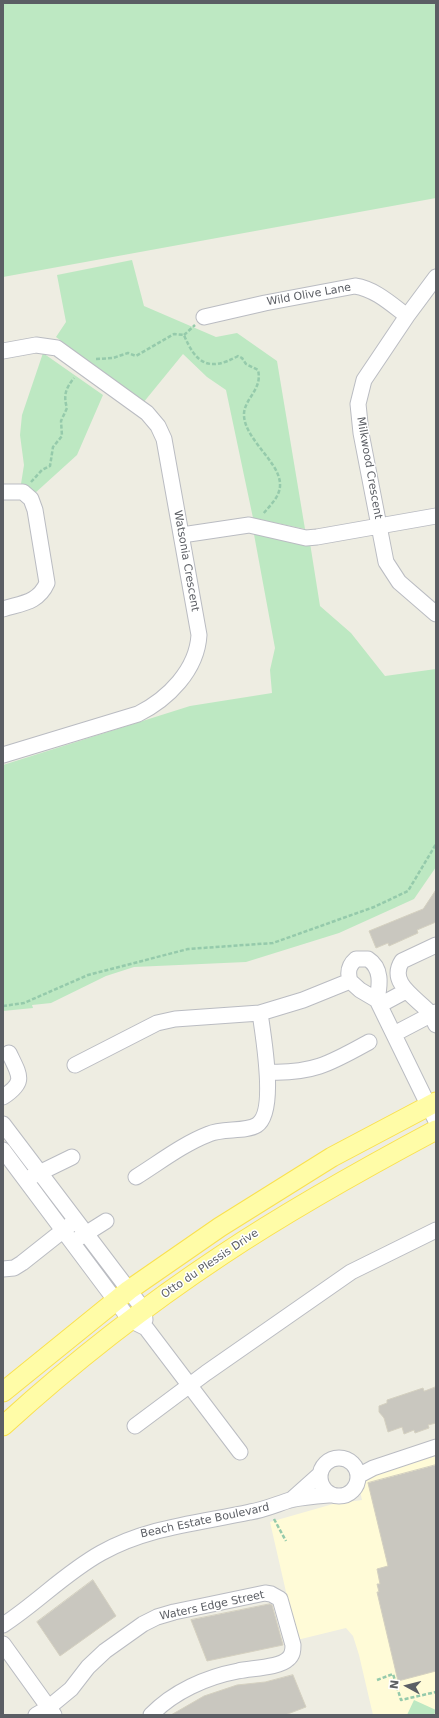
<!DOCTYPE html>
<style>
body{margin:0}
#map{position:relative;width:439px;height:1718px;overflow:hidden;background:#eeede2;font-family:"DejaVu Sans",sans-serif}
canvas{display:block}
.frame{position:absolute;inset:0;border:4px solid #5b5e64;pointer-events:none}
.north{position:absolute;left:387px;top:1666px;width:40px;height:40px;-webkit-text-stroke:3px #fff;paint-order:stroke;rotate:277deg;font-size:11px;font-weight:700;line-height:16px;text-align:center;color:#5b5e64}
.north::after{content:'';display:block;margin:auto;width:14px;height:18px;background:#5b5e64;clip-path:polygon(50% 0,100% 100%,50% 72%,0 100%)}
</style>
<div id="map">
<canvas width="439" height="1718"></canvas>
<div class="frame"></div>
<div class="north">N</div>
</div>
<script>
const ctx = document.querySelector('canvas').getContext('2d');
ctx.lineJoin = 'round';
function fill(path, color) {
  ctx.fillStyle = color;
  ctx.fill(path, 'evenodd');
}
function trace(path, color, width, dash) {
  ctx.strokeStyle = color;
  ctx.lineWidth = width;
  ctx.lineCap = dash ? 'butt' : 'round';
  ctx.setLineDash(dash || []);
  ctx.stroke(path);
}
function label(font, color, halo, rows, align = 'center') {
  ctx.font = font + ' "DejaVu Sans",sans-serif';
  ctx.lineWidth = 3;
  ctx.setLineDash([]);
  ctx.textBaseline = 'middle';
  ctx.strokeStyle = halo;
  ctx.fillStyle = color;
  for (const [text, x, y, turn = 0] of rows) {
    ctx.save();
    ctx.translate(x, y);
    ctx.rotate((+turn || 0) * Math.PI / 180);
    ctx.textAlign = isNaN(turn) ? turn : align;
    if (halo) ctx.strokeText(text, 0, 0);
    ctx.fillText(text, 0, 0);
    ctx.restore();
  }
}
const commercial = new Path2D(`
 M 436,1456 L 436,1715 L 373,1715 L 359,1655 L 353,1636 L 346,1628 L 297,1640 L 270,1522 L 333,1504 L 362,1500 L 360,1490 L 362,1484 L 368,1477 Z`);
const green = new Path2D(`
 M 3,3 L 436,3 L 436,198 L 3,277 Z
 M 132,260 L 144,306 L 216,337 L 237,333 L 277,361 L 305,529 L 253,518 L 226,390 L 207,377 L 183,354 L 143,403 L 56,337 L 66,322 L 57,275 Z
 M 43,353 L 103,395 L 77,455 L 34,494 L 21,484 L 24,465 L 20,435 L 22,415 Z
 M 253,529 L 310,543 L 320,606 L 351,633 L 385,676 L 436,669 L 436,867 L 414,899 L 339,933 L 246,962 L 134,967 L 106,976 L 51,1003 L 32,1005 L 33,1008 L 3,1011 L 3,765 L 190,706 L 272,693 L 270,670 L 275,648 Z
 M 414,1700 L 436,1710 L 434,1715 L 407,1715 Z`);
const building = new Path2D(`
 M 436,890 L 436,922 L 417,930 L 418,933 L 389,946 L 388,943 L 376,948 L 369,931 L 423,909 Z
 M 436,1387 L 436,1423 L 428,1425 L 429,1428 L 415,1433 L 414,1430 L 404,1434 L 402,1427 L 388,1432 L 384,1418 L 379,1412 L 379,1406 L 387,1403 L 387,1400 L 423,1388 L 424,1391 Z
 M 436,1465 L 436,1671 L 398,1681 L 377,1592 L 379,1592 L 377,1584 L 380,1584 L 377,1569 L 388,1566 L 368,1483 Z
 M 93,1580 L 116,1616 L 60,1656 L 37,1622 Z
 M 270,1604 L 272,1605 L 283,1645 L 207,1661 L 191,1620 Z
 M 293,1675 L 306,1707 L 285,1715 L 171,1715 L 204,1696 L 237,1685 L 265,1682 Z`);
const path = new Path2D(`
 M 184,335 L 195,325
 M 96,359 L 113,358 L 128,353 L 136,356 L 174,334 L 184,335 C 196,364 209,372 238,356 L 242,358 L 246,364 L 258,370 C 263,390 243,399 244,416 C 246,444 290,468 278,494 C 275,501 268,508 263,514
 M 31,482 L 42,470 L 50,466 L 53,447 L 62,436 L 61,421 L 67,408 C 63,395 66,388 74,378
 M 3,1006 L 24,1003 L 88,975 L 188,949 L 273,943 L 374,907 L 408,891 L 436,844
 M 274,1519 L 286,1541
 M 377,1680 L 393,1674 L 401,1700 L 436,1692`);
const minor = new Path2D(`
 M 436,277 L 407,316 L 364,380 L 358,404 L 361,433 L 386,562 L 399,582 L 436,614
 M 204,317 L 265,303 L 355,286 C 375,289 391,304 407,316
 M 3,351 L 36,345 L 57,348 L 147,413 L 158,426 L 164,439 L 199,635 C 197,670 168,699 138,714 L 3,755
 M 3,492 L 23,492 L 31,499 L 35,510 L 47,583 C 38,603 22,603 3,609
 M 182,535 L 249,525 L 306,538 L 317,537 L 436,516
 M 436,945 L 402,961 C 387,984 419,999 431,1014 C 433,1017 434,1022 436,1025
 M 377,1000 L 360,990 L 350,981 C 347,971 349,965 356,959 L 368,959 C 382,968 380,984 377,1000 L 436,1121
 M 380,1005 L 406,991
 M 394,1034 L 436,1012
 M 75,1065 L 157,1023 L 175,1019 L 260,1013 L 303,1000 L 350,981
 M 268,1072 C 313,1074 331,1063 369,1042
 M 3,1097 C 26,1082 20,1076 9,1053
 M 3,1124 L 144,1310 L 145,1320
 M 3,1150 L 130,1320 L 146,1328 L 240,1452
 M 31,1177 L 72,1157
 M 136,1177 C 160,1162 183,1144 209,1134 C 222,1128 246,1132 257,1125 C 277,1112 263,1035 260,1013
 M 79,1238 L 106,1221
 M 3,1269 L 14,1268 L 22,1263 L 70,1225
 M 135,1426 L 206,1373 L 351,1272 L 436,1230
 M320 1477a19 19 0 1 1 38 0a19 19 0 1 1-38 0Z
 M 358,1476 L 373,1468 L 436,1447
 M 291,1500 L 319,1475
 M 3,1625 C 37,1603 65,1573 101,1553 C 147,1527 199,1523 250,1512 C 264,1510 277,1504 290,1500 C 303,1497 317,1496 330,1495
 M 3,1644 L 54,1715
 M 36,1715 L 48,1708 L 71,1689 L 88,1667 L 105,1651 L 143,1624 L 157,1617 L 174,1612 L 265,1593 L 271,1594 L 280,1599 L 293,1645 C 293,1650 293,1655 288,1659 C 279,1668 251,1668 238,1671 C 206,1677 173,1692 151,1715`);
const major = new Path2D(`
 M 3,1392 L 129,1290 L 220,1227 L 332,1157 L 436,1102
 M 3,1426 C 71,1364 145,1306 222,1255 C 291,1209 363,1169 436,1130`);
const streetNames = [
 ["Wild Olive Lane",309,295,-10],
 ["Milkwood Crescent",369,468,80],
 ["Watsonia Crescent",186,561,80],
 ["Otto du Plessis Drive",210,1264,-34],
 ["Beach Estate Boulevard",205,1521,-12],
 ["Waters Edge Street",212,1606,-12]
];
fill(commercial, '#fffbd7');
fill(green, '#bde8c2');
fill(building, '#c9c7bf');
trace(building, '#d4d0c0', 1);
trace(minor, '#babcc2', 17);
trace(major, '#fae14f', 21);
trace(path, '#95caab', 2.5, [4, 2]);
trace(minor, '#fff', 15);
trace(major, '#fffca7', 19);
label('11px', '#5b5e64', '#fff', streetNames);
</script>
